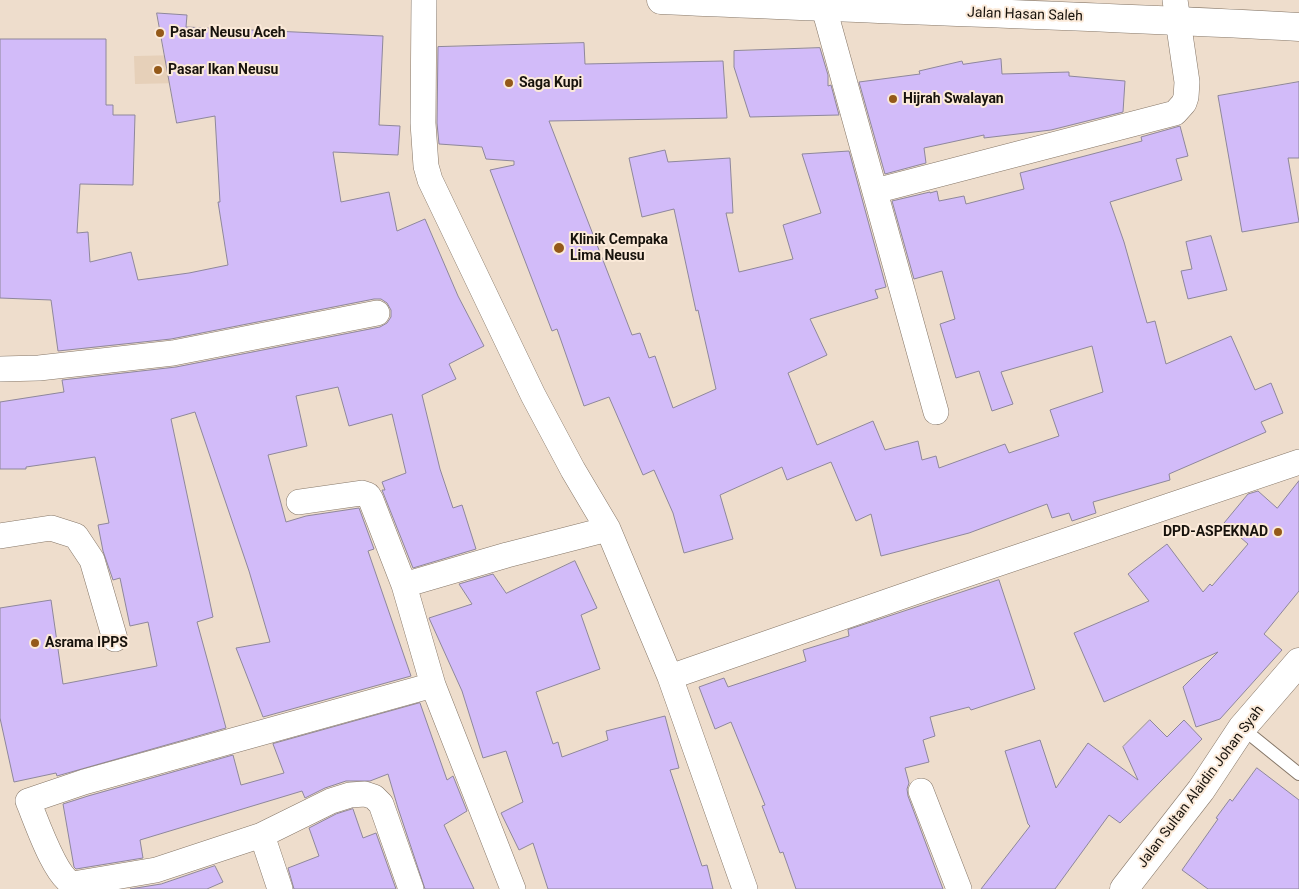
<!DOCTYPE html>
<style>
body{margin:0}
canvas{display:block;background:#edc}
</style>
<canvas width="1299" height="889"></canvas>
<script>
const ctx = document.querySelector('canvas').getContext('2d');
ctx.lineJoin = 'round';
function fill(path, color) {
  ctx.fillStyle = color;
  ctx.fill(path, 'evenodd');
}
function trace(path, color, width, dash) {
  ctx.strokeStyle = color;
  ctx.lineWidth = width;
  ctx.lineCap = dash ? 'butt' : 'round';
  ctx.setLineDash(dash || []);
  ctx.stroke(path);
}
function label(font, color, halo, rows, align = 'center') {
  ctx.font = font + ' Roboto,sans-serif';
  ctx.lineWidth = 4;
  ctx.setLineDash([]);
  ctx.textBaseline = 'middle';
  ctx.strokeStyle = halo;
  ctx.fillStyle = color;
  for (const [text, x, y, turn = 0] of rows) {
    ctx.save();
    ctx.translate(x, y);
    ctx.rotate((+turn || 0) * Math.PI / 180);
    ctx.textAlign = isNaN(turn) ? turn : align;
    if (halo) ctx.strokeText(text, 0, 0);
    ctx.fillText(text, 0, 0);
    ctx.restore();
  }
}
const built = new Path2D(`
 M 181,55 L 181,83 L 135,84 L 134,56 Z`);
const building = new Path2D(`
 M 157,13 L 187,15 L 186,27 L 383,36 L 379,125 L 400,126 L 398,155 L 333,152 L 341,202 L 389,192 L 397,231 L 425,219 L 458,296 L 484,346 L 449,364 L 456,379 L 422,395 L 440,469 L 453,508 L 462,505 L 476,549 L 413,568 L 382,490 L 385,490 L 382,482 L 406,473 L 392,414 L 349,426 L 338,387 L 296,396 L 307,446 L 268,455 L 286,522 L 306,516 L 359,508 L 374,549 L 368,551 L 411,676 L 263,717 L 236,648 L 270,642 L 249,571 L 195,412 L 171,419 L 213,617 L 197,622 L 226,728 L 57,776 L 56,773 L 14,782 L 0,718 L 0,608 L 51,600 L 63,684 L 157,666 L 148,622 L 130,626 L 120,578 L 113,580 L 103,551 L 98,525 L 109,523 L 95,457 L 26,467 L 26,469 L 0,469 L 0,402 L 64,392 L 62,380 L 176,367 L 380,327 L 387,323 L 391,317 L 391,310 L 387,303 L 381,299 L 374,299 L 171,339 L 58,351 L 51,300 L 0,298 L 0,39 L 106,39 L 106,105 L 113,105 L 113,115 L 135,115 L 133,185 L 80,184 L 77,233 L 88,232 L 90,262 L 131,252 L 138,280 L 189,273 L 228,265 L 218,202 L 220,202 L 215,116 L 177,123 Z
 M 584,43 L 585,64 L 723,61 L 727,118 L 549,121 L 632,335 L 640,333 L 649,358 L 655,356 L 673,408 L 716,389 L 698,310 L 696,311 L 674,209 L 642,217 L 629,158 L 665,150 L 668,162 L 730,158 L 733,213 L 726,213 L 739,272 L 793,259 L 783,225 L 821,213 L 802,154 L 849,151 L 886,287 L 875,290 L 878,298 L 810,319 L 827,355 L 788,373 L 817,445 L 873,421 L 885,450 L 918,441 L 922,460 L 936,456 L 939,468 L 1005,444 L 1009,453 L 1059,436 L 1050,410 L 1103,392 L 1092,346 L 1001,372 L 1013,404 L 992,411 L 979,371 L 956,378 L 940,324 L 955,319 L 942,271 L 914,279 L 892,201 L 930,192 L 930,193 L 937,191 L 939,201 L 964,196 L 966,204 L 1024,189 L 1020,173 L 1142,141 L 1141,137 L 1180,126 L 1188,156 L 1176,159 L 1182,180 L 1110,202 L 1124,242 L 1147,323 L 1155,321 L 1166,364 L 1231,336 L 1255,390 L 1271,383 L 1283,413 L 1261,422 L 1266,432 L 1169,474 L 1170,480 L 1093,502 L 1096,513 L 1072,521 L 1069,513 L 1052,518 L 1047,504 L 969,533 L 881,556 L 871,514 L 856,521 L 831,462 L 787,480 L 782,467 L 720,495 L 733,539 L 684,553 L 673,513 L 654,470 L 643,475 L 609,397 L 584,406 L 557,329 L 552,331 L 490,170 L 514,165 L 514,161 L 486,159 L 482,147 L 439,144 L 437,123 L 438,47 Z
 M 820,48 L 828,75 L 828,86 L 831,85 L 839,115 L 750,117 L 734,67 L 734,51 Z
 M 1001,59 L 1002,74 L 1069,72 L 1069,76 L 1125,81 L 1123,112 L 1051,130 L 984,138 L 984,135 L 924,148 L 926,163 L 885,174 L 859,82 L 920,74 L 919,71 L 962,61 L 963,64 Z
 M 1299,82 L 1299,158 L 1288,158 L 1299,222 L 1242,232 L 1218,96 Z
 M 1211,236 L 1227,290 L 1188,299 L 1181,271 L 1192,269 L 1186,242 Z
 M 1299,481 L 1299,591 L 1264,634 L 1282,650 L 1220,719 L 1196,727 L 1183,687 L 1218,652 L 1104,702 L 1074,633 L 1149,601 L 1128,574 L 1167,544 L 1203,592 L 1210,584 L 1212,586 L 1248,544 L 1224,523 L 1248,494 L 1258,491 L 1277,508 Z
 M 575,561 L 597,608 L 581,615 L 600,669 L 536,692 L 553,744 L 558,742 L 562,757 L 608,740 L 606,731 L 665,716 L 679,768 L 670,770 L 702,866 L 707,865 L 713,889 L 548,889 L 533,843 L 519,850 L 501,813 L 523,802 L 506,751 L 483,758 L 462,691 L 429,618 L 472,604 L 459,584 L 493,574 L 506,593 Z
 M 999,580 L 1035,689 L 971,710 L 969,707 L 930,717 L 935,736 L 923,740 L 929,762 L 905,768 L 909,783 L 907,789 L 908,796 L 943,889 L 796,889 L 783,852 L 780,853 L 762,806 L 765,805 L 731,722 L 715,729 L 699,687 L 724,678 L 728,687 L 806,661 L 803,650 L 849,636 L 848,630 Z
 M 420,703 L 447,780 L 453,776 L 467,811 L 444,825 L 474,889 L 425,889 L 398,808 L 388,774 L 370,781 L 346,781 L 325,788 L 305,798 L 302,791 L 140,840 L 143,858 L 76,869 L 74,867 L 63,804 L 88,796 L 233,755 L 241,785 L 284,773 L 273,744 Z
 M 1150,720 L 1167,737 L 1184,720 L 1202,739 L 1120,823 L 1109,815 L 1055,889 L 981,889 L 1030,826 L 1028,824 L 1005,751 L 1040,740 L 1056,788 L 1088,743 L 1138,780 L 1123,747 Z
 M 1257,768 L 1299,800 L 1299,889 L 1208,889 L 1182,870 L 1218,819 L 1216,818 L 1230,799 L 1232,801 Z
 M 353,809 L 363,838 L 376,833 L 396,889 L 294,889 L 288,868 L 319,856 L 309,828 L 336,814 Z
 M 215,866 L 223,882 L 207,889 L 130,889 L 161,884 Z`);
const lane = new Path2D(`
 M 1242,728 L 1299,774`);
const street = new Path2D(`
 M 424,0 L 423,123 L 426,166 L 430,180 L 533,395 L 573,470 L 608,529 L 670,677 L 745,889
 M 824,8 L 936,412
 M 875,191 L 1175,113 L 1184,103 L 1186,97 L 1187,82 L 1175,0
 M 0,369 L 39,368 L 173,353 L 377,313
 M 299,502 L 362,493 L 368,495 L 371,500 L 404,585 L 433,685 L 513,889
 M 0,536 L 51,528 L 76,536 L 92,560 L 115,639
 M 404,585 L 507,555 L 608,529
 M 670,677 L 935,585 L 1299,462
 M 921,791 L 959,889
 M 262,835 L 280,889
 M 411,889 L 381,804 L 374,797 L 365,794 L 350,795 L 331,801 L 262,835 L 156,870 L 73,884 C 55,877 36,820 28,801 L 84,782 L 433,685`);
const secondary = new Path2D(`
 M 661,0 C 874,10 1086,15 1299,27
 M 1124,889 L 1201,790 L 1242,728 L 1299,662`);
const markers = [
 [160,33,5,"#945919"],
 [158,70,5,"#945919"],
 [509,83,5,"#945919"],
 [893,99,5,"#945919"],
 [559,248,6,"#945919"],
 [1278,532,5,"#945919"],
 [35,643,5,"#945919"]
];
const streetNames = [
 ["Jalan Hasan Saleh",1025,15,2],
 ["Jalan Sultan Alaidin Johan Syah",1201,787,-53]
];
const poiNames = [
 ["Pasar Neusu Aceh",170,33],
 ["Pasar Ikan Neusu",168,70],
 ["Saga Kupi",519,83],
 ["Hijrah Swalayan",903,99],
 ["Klinik Cempaka",570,240],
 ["Lima Neusu",570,256],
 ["DPD-ASPEKNAD",1268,532,"right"],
 ["Asrama IPPS",45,643]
];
fill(built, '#e6d0b9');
fill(building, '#d2bbf9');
trace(building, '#8e879b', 1);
trace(lane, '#867768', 14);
trace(street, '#867768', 26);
trace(secondary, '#867768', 29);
trace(lane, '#fff', 12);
trace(street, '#fff', 25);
trace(secondary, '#fff', 28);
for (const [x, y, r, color] of markers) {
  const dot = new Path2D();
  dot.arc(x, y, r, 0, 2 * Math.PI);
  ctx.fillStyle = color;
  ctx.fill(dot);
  trace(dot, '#fbead9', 2);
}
label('14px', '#17120c', '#fbead9', streetNames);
label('bold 14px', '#17120c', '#fbead9', poiNames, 'left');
</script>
